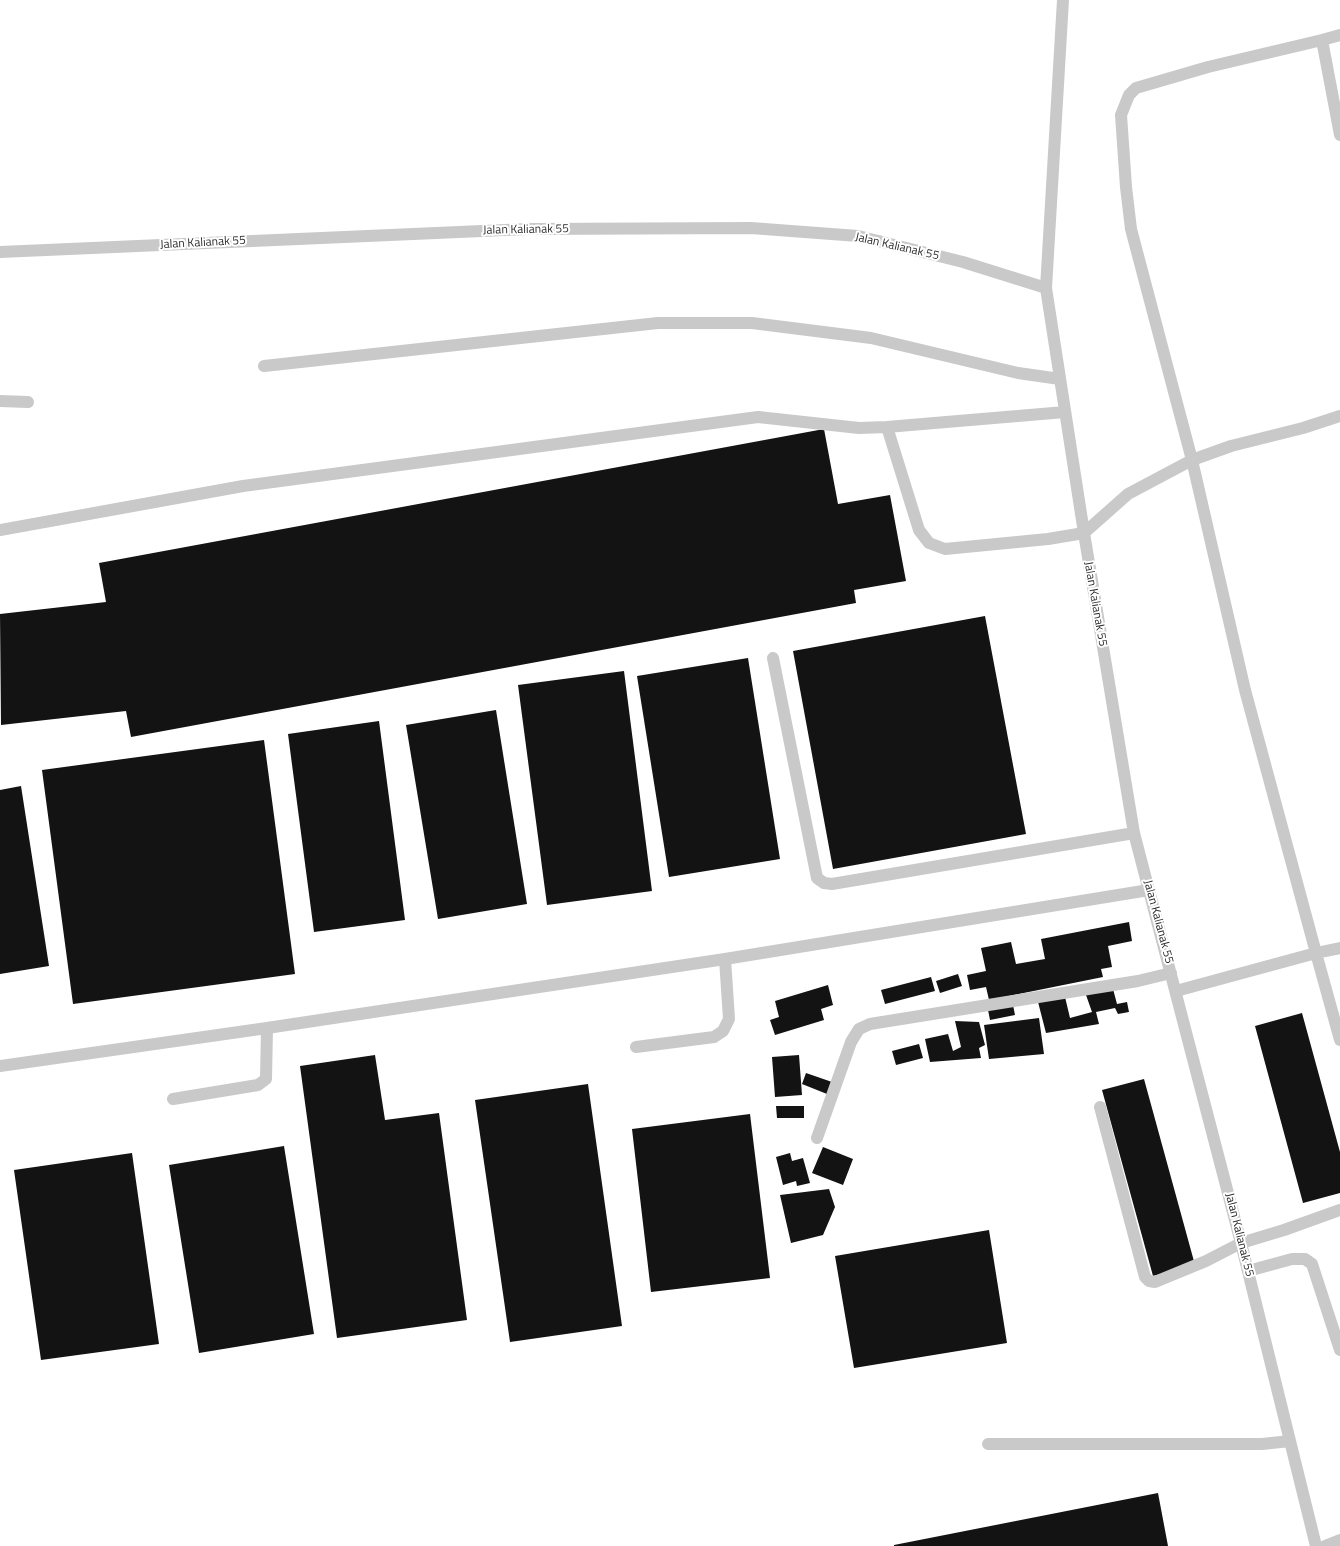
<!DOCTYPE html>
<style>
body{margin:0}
canvas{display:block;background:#fff}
</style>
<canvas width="1340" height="1546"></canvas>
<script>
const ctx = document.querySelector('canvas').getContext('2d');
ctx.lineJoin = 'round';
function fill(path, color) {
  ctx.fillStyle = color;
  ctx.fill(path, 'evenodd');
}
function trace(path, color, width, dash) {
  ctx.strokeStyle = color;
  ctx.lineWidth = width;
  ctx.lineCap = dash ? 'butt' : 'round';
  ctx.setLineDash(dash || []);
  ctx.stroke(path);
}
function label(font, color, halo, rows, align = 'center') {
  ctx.font = font + ' "Titillium Web",sans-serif';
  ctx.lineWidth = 4;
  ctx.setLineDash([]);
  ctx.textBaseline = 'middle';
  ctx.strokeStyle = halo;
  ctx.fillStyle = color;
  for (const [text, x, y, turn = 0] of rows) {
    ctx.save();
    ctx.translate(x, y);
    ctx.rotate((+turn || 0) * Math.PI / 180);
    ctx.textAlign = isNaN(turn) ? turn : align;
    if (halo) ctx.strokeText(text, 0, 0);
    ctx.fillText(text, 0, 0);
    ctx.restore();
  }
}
const building = new Path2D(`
 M 824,429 L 838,504 L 890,495 L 906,581 L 854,590 L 856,603 L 131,737 L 126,711 L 1,725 L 0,614 L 106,602 L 99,563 Z
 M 985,616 L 1026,834 L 833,869 L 793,651 Z
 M 748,658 L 780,859 L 669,877 L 637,676 Z
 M 624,671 L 652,891 L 547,905 L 518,685 Z
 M 496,710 L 527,904 L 438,919 L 406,725 Z
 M 379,721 L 405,920 L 314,932 L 288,734 Z
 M 264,740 L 295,974 L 73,1004 L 42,770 Z
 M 21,786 L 49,966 L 0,974 L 0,790 Z
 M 1129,922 L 1132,941 L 1108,946 L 1112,967 L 1101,969 L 1103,977 L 989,1000 L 986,987 L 970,990 L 967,975 L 986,971 L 981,948 L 1011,942 L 1016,964 L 1045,959 L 1041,939 Z
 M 958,974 L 962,986 L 940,993 L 936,981 Z
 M 931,977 L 935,991 L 885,1004 L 881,990 Z
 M 828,985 L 833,1005 L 821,1009 L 824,1020 L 775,1035 L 770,1020 L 779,1017 L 775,1001 Z
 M 1113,989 L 1117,1004 L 1127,1002 L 1129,1012 L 1118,1014 L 1115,1008 L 1096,1012 L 1099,1024 L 1046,1033 L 1038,1002 L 1065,997 L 1070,1018 L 1092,1012 L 1086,995 Z
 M 1013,1005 L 1015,1015 L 990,1020 L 988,1010 Z
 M 1302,1013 L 1340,1152 L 1340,1193 L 1303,1203 L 1255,1026 Z
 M 1039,1018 L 1044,1054 L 989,1059 L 984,1025 Z
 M 955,1021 L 979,1022 L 985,1045 L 979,1048 L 981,1058 L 930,1062 L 925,1039 L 948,1034 L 953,1051 L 961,1047 Z
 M 919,1044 L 923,1058 L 896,1065 L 892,1051 Z
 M 375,1055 L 385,1120 L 439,1113 L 467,1320 L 337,1338 L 300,1066 Z
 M 799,1055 L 802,1095 L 775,1097 L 772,1057 Z
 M 806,1073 L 832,1082 L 827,1094 L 802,1084 Z
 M 1144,1079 L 1195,1265 L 1153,1276 L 1102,1090 Z
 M 588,1084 L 622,1326 L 510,1342 L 475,1100 Z
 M 776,1106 L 804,1106 L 804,1118 L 777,1118 Z
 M 750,1114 L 770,1278 L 651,1292 L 632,1129 Z
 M 284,1146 L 314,1334 L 199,1353 L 169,1165 Z
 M 823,1147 L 853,1159 L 843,1185 L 812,1173 Z
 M 132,1153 L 159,1344 L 41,1360 L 14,1170 Z
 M 790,1153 L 792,1161 L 803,1158 L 810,1183 L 797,1186 L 796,1181 L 783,1185 L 776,1157 Z
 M 829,1189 L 835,1207 L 823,1235 L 791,1243 L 780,1195 Z
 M 989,1230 L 1007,1343 L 854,1368 L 835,1256 Z
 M 1158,1493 L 1168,1546 L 894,1546 L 894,1545 Z`);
const lane = new Path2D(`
 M 1063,0 L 1046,288 L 1084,533 L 1134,833 L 1241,1243 L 1316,1546
 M 1322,40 L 1340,35
 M 0,252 L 528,229 L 751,228 L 858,236 L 963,262 L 1046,288
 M 264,366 L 658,323 L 752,323 L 871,338 L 1018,373 L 1060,379
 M 0,401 L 28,402
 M 1340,416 L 1303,428 L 1231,446 L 1192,460 L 1245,690 L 1316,953 L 1340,948
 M 887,427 L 1065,412
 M 0,530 L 243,486 L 758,417 L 859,428 L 887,427 L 919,530 L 929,543 L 945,549 L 1048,539 L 1084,533 L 1128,494 L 1192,460 L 1131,229 L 1126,187 L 1121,115 L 1129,95 L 1136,88 L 1208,67 L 1322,40 L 1340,135
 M 773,658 L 817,878 L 824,883 L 832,884 L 1134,833
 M 1176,991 L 1316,953 L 1340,1040
 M 636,1047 L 714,1037 L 723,1031 L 729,1019 L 725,959
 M 0,1066 L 267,1028 L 725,959 L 1149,890
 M 173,1099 L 258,1085 L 266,1079 L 267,1028
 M 1100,1107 L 1145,1277 L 1149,1281 L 1155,1282 L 1206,1261 L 1241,1243 L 1284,1230 L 1340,1210
 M 817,1138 L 851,1042 L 859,1029 L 870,1024 L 1138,981 L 1171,973
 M 1248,1271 L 1292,1259 L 1305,1259 L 1312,1264 L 1340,1350
 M 988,1444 L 1262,1444 L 1290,1441
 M 1325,1546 L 1340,1540`);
const streetNames = [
 ["Jalan Kalianak 55",526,230,-1],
 ["Jalan Kalianak 55",203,243,-3],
 ["Jalan Kalianak 55",897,247,13],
 ["Jalan Kalianak 55",1095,604,80],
 ["Jalan Kalianak 55",1158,922,75],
 ["Jalan Kalianak 55",1239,1235,76]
];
fill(building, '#131313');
trace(lane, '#c9c9c9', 12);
label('12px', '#2c2c2c', '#fff', streetNames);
</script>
